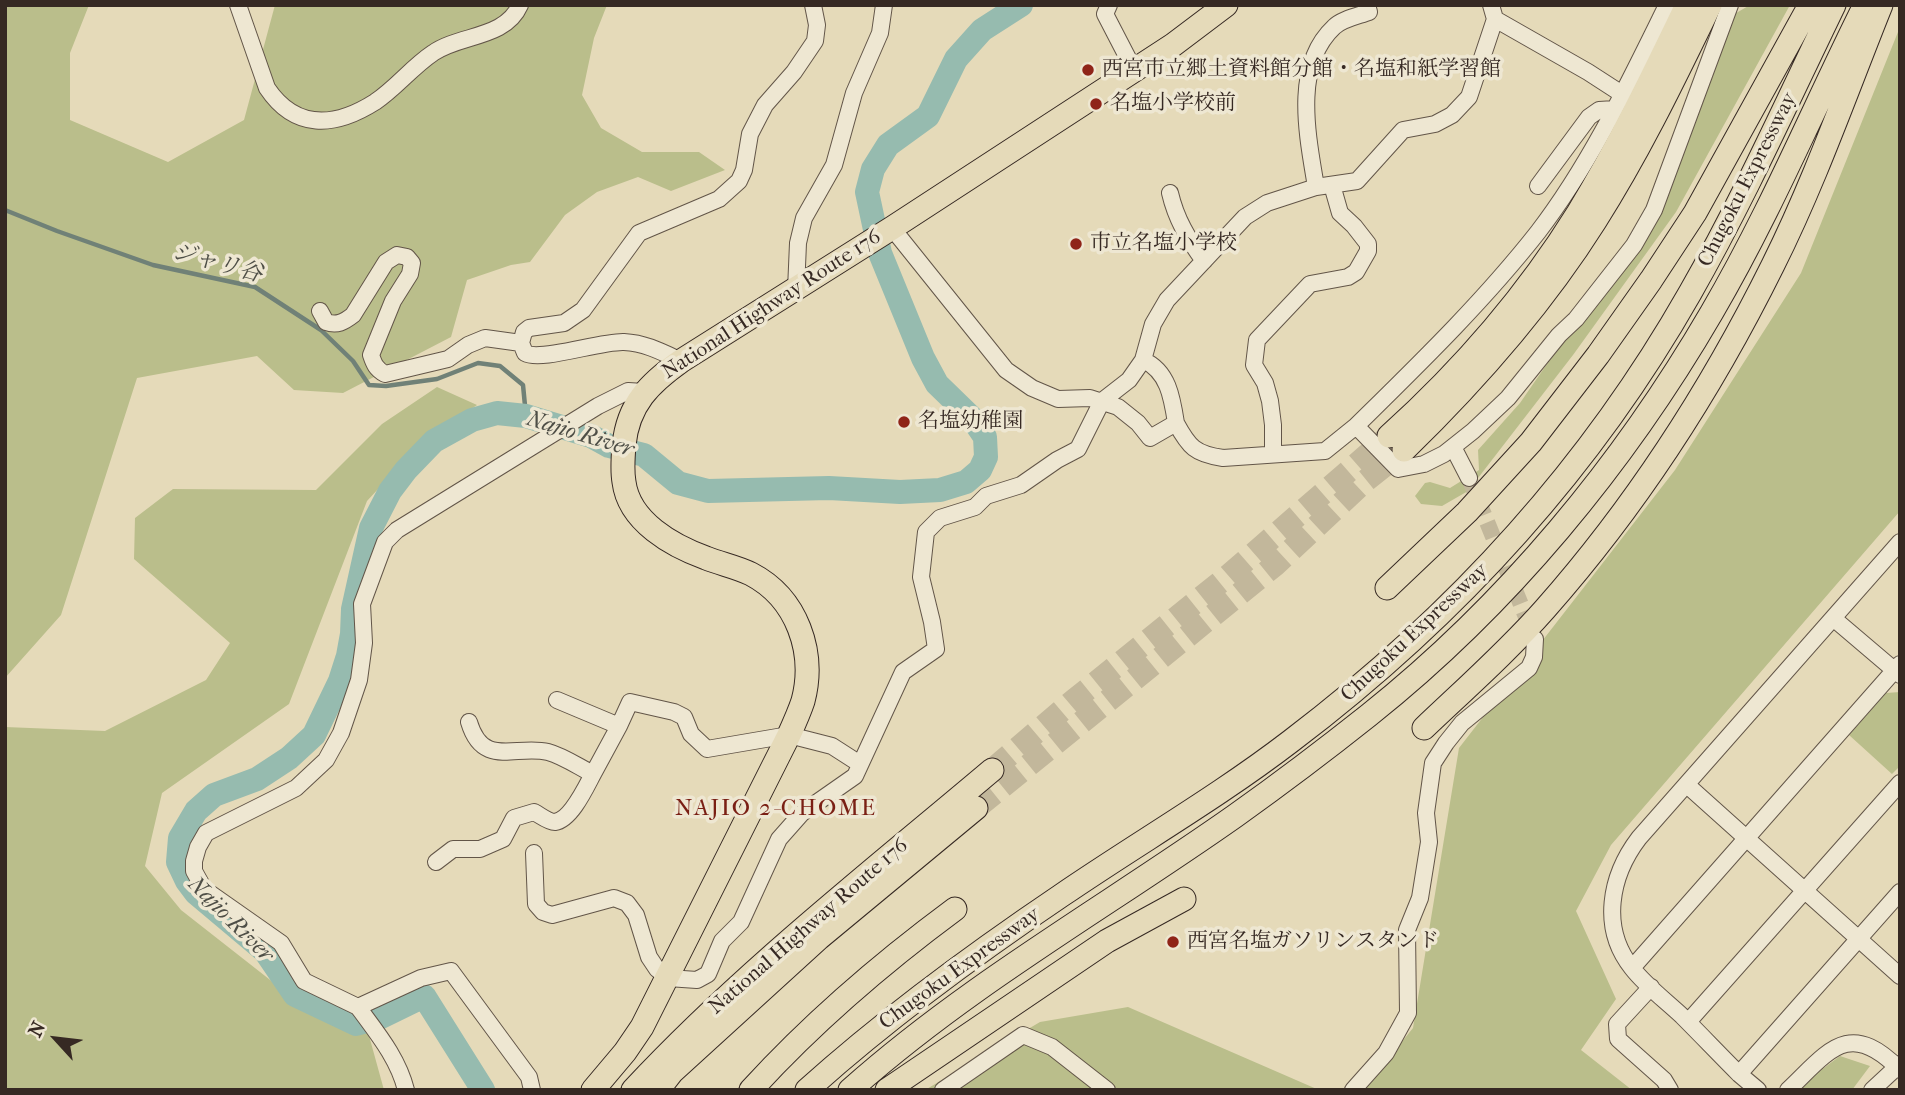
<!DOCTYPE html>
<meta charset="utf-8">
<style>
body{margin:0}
#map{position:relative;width:1905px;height:1095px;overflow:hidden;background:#e5dab9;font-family:"IM FELL French Canon",serif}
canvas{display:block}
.frame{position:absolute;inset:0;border:7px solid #362923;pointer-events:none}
.north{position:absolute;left:21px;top:1004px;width:70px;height:70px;-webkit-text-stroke:5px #eee7d2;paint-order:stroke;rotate:297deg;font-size:19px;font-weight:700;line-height:28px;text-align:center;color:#362923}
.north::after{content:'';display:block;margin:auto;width:24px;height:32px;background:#362923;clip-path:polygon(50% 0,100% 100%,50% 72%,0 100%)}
</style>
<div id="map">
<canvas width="1905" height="1095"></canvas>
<div class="frame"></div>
<div class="north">N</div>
</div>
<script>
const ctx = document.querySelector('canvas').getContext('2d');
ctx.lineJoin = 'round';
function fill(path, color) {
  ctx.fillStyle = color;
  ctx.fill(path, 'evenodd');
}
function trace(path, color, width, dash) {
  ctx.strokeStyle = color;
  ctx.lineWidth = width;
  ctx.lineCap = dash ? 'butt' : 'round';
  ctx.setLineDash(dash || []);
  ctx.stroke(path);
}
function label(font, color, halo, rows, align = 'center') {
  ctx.font = font + ' "IM FELL French Canon","Noto Serif JP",serif';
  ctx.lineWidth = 7;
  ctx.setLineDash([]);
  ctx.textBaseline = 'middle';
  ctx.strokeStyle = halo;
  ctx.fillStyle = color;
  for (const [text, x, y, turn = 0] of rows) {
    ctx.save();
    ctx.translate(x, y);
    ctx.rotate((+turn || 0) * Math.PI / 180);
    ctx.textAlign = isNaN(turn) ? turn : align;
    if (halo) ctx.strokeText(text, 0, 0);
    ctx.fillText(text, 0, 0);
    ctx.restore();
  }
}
const green = new Path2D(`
 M 5,5 L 89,5 L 70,53 L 70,120 L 168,162 L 244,120 L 275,5 L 607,5 L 594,38 L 582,95 L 601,128 L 642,152 L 699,152 L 725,170 L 671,191 L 638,177 L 597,192 L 565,215 L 530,262 L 511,265 L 467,280 L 451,337 L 343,393 L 294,390 L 257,356 L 137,378 L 61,615 L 5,678 Z
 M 1750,5 L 1790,5 L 1676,212 L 1573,355 L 1468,491 L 1442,506 L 1421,504 L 1415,496 L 1425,483 L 1430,482 L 1450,488 L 1479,470 L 1478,450 L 1520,403 L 1558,348 L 1652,230 L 1731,16 Z
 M 1900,27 L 1900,511 L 1611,845 L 1576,911 L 1616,999 L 1581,1050 L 1632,1090 L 1363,1090 L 1413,1028 L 1459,748 L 1675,470 L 1801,273 Z
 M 437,387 L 477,405 L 417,447 L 367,501 L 289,704 L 162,793 L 145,866 L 181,910 L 297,1001 L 368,1032 L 384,1090 L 5,1090 L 5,727 L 105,731 L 206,680 L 230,643 L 134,559 L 135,518 L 173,489 L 316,490 L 382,424 Z
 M 1900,692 L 1900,766 L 1892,774 L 1849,735 L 1886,693 Z
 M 1128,1007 L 1319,1090 L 925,1090 L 1040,1022 Z
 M 1840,1056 L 1870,1066 L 1852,1090 L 1794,1090 Z`);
const stream = new Path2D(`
 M 5,210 L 57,231 L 153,265 L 255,287 L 321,330 L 353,361 L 369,385 L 386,386 L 437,379 L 478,363 L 500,366 L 523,385 L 526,416`);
const river = new Path2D(`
 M 483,1090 L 424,996 L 379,1018 L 356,1024 L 295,995 L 265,951 L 196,893 L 187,881 L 178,862 L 180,838 L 196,811 L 214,795 L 257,779 L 289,758 L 314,735 L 340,681 L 348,656 L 352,634 L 353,609 L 371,528 L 390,491 L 406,470 L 434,441 L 472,420 L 497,413 L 526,416 L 591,436 L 609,446 L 644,455 L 678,483 L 708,491 L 829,488 L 900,492 L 940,490 L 966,482 L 980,470 L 986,457 L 985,437 L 972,418 L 937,384 L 923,358 L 880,253 L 867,192 L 873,169 L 888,145 L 928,116 L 956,59 L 982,30 L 1021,5`);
const minorTunnel = new Path2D(`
 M 1469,478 L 1533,634`);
const highwayTunnel = new Path2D(`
 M 992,770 L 1073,701 L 1228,576 L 1389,436
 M 976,808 L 1275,565 L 1364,482 L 1404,450`);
const minor = new Path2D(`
 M 238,5 L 267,88 C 295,130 334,128 375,102 C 396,88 412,67 433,53 C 460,34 505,39 520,5
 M 1109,5 L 1105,14 L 1134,70
 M 1495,19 L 1588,72 L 1622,94
 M 1538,186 L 1589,117 L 1599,110 L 1615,109
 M 1316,187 C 1308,138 1292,66 1334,27 C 1342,19 1358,16 1369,12 L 1367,5
 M 1170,193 C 1176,219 1188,239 1204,261
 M 892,228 L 1006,370 L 1032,388 L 1058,399 L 1090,398 L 1118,407 L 1138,423 L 1150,438 L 1176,423 C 1189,447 1195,454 1223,458 L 1325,451 L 1356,426 L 1398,469 L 1424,464 L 1444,454 L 1473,431 L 1508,398 L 1559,335 L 1576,319 L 1634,245 L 1654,210 L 1730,5
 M 796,290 L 798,243 L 804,218 L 834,165 L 854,93 L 880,33 L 884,5
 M 320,311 L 326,322 C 337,326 344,322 353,315 L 386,262 L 397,255 L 407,257 L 412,263 L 410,274 L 393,301 L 371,355 C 374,364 376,369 385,374 L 448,359 L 468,345 L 485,338 L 521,343
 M 1143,360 C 1168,371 1172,397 1176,423
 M 681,361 C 662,352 645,343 624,342 C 600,341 541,362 525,353 L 521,343 L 524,332 L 529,328 L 564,323 L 583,310 L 639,233 L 719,199 L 739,181 L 744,170 L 750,134 L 765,105 L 794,72 L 815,41 L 817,25 L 813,5
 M 1356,426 C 1419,364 1483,302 1538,232 C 1591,163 1629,82 1667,5
 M 1453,447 L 1469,478
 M 1273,454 L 1273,425 L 1270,401 L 1265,383 L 1254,365 L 1257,340 L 1310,284 L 1348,277 L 1356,272 L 1368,251 L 1368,244 L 1354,226 L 1340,213 L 1332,185
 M 1833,618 L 1900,675
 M 557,700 L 619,726 L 630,702 L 674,712 L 684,717 L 691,734 L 707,749 L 789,735 L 832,746 L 860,764
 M 469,722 C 483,769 516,744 548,752 C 563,756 579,767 593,774 L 619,726
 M 1687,785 L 1900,976
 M 534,853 L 536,904 L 543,912 L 552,915 L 614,898 L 627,903 L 636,915 L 649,957 L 657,969 L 668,978 L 697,980 L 708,974 L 722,941 L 741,922 L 779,839 L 802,813 L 855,776 L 903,672 L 936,649 L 932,622 L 921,577 L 926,532 L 940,518 L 975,507 L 986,496 L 1021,485 L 1057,460 L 1078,449 L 1102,401 L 1129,380 L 1143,360 L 1153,324 L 1167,300 L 1245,217 L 1267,203 L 1316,187 L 1357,181 L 1403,130 L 1435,124 L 1452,115 L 1469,97 L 1495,19 L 1491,5
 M 436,862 L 453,849 L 480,849 L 503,839 L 514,818 L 534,812 C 540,815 548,822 555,822 C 571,820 586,787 593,774
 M 1632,968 L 1900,664
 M 1651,987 L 1617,1024 L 1618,1039 L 1664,1080 L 1670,1090
 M 358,1007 C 377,1033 398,1058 406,1090
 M 1688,1022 L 1900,783
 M 1739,1074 L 1900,892
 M 532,1090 L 529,1077 L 451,971 L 421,978 L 358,1007 L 304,981 L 281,943 L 204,889 L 194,871 L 194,861 L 198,847 L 206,833 L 296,788 L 326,760 L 341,733 L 359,680 L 364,643 L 362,604 L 385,542 L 397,530 L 598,406 L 628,391 L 644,392
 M 943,1090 L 1023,1035 L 1052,1047 L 1107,1090
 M 1353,1090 L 1386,1053 L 1408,1013 L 1407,930 L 1420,898 L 1429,842 L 1426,813 L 1433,763 L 1446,743 L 1462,723 L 1529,668 L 1534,657 L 1535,639
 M 1758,1090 L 1739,1074 C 1720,1055 1701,1035 1682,1016 C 1666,1001 1646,986 1632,968 C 1600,928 1610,876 1639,838 L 1900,542
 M 1788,1090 C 1829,1051 1849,1018 1900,1070
 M 1872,1090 L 1900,1064`);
const highway = new Path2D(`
 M 1389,436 C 1461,371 1527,295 1578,213 C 1619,146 1653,76 1687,5
 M 1404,450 C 1475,381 1542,305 1595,221 C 1639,152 1674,79 1710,5
 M 1387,588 L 1467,512 L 1531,442 L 1598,355 L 1651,280 L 1695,213 L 1810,5
 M 1424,728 C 1465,689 1508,651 1545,609 C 1636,506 1712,388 1773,265 C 1815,181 1846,92 1881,5
 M 593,1090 L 625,1052 L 642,1027 L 789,735 C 794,724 799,713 803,701 C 816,652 797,598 751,574 C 737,567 721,564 706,558 C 673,546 629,522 624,482 C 622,471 623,457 624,445 C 628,404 650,383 681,361 L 892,228 L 1173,45 L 1226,5
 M 633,1090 C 742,973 870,873 992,770
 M 658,1090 L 672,1072 L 819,938 L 976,808
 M 751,1090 C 813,1022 882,963 955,909
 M 807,1090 C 887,1018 973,955 1062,895 C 1138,843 1218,797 1291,741 C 1452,619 1590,469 1690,293 C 1743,200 1787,102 1834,5
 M 850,1090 C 969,984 1106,907 1235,816 C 1280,784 1325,750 1369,715 C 1507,605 1623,465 1712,312 C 1770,213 1814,107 1865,5
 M 887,1090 L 1107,941 L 1184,899`);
const markers = [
 [1088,70,7,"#8f2418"],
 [1096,104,7,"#8f2418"],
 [1076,244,7,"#8f2418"],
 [904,422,7,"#8f2418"],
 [1173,942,7,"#8f2418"]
];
const poiNames = [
 ["西宮市立郷土資料館分館・名塩和紙学習館",1102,70],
 ["名塩小学校前",1110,104],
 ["市立名塩小学校",1090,244],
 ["名塩幼稚園",918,422],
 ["西宮名塩ガソリンスタンド",1187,942]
];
const streetNames = [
 ["Chugoku Expressway",1748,180,-63],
 ["National Highway Route 176",772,305,-33],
 ["Chugoku Expressway",1415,633,-43],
 ["National Highway Route 176",809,927,-41],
 ["Chugoku Expressway",960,969,-36]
];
const waterNames = [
 ["ジャリ谷",217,264,15],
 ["Najio River",580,435,17],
 ["Najio River",230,920,45]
];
const neighbourhoodNames = [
 ["NAJIO 2-CHOME",776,809]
];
fill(green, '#babe8b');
trace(stream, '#708177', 4.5);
trace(river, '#96bbaf', 24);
trace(minorTunnel, '#c2b79b', 16, [16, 8]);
trace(highwayTunnel, '#c2b79b', 23, [23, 11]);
trace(minor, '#625548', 18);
trace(highway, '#362923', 25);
trace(minor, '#eee7d2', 16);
trace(highway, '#e5dab9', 23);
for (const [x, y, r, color] of markers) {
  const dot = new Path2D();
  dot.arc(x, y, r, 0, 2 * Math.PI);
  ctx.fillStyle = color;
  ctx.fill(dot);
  trace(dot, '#eee7d2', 2.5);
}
label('21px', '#362923', '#eee7d2', poiNames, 'left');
label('21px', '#362923', '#eee7d2', streetNames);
label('italic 23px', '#4e4e46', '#eee7d2', waterNames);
ctx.letterSpacing = '2px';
label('23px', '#7a1f14', '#eee7d2', neighbourhoodNames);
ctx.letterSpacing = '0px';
</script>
